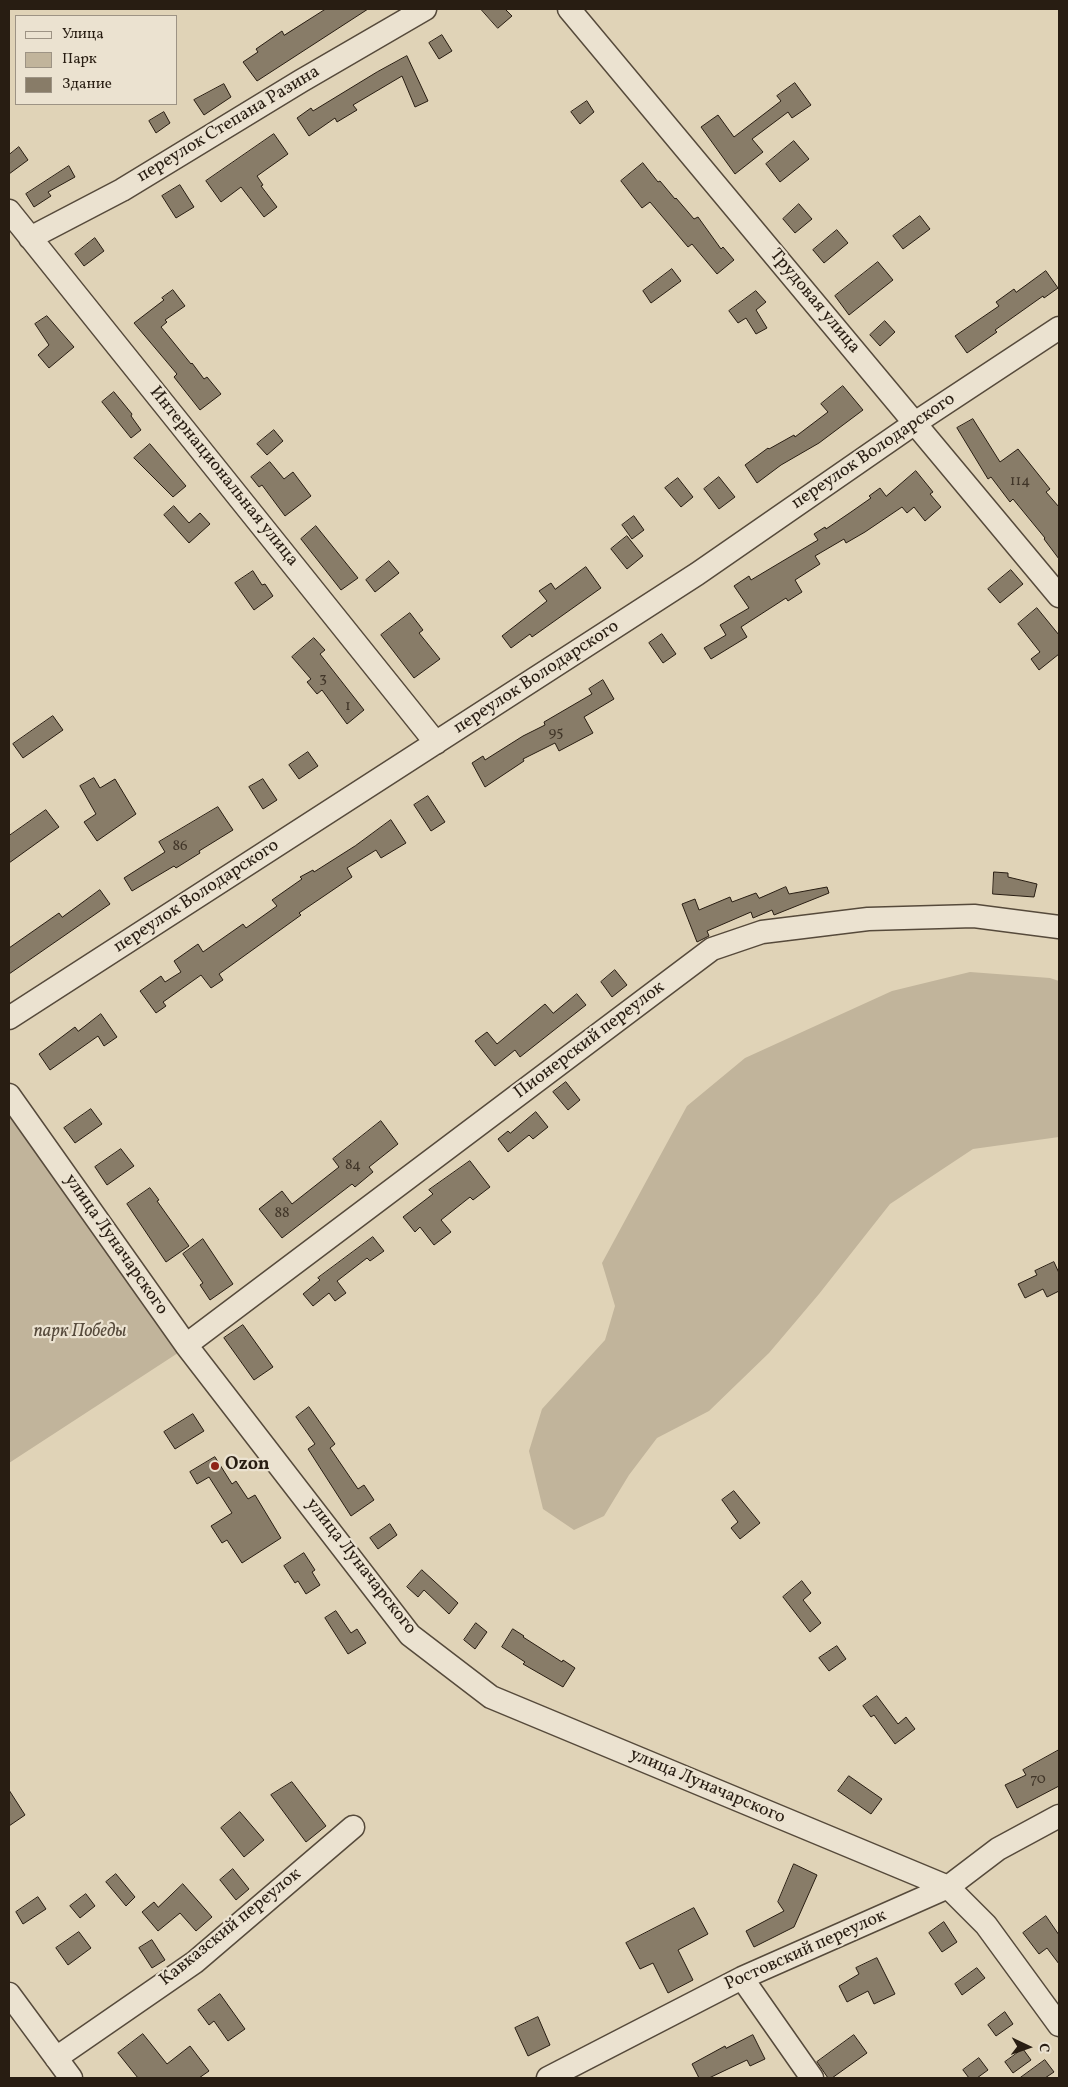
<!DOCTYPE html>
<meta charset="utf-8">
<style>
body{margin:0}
#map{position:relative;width:1068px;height:2087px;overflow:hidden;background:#e0d3b7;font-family:Vollkorn,serif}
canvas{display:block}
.frame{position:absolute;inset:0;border:10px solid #281d12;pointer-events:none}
.legend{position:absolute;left:15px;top:15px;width:162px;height:90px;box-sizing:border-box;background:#ebe2d0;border:1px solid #9d9384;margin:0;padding:6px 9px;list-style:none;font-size:15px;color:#281d12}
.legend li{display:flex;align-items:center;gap:10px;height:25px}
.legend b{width:25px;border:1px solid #9d9384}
.north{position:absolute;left:1003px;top:2022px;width:50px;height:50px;-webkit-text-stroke:4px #ebe2d0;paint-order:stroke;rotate:93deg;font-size:14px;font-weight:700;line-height:20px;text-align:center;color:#281d12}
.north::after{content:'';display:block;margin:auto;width:18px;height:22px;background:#281d12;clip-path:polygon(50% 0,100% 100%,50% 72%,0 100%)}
</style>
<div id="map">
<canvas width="1068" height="2087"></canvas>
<div class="frame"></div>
<ul class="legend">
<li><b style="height:6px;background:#ebe2d0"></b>Улица</li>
<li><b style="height:14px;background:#c1b49b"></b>Парк</li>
<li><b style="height:14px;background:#887c68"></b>Здание</li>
</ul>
<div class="north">С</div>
</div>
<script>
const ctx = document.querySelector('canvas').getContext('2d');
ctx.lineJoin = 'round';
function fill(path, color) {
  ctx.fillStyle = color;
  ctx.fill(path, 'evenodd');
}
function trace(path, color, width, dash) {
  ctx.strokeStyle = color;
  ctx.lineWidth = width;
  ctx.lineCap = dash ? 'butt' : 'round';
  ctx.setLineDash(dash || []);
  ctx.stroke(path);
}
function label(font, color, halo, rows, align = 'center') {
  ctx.font = font + ' Vollkorn,serif';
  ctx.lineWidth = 4.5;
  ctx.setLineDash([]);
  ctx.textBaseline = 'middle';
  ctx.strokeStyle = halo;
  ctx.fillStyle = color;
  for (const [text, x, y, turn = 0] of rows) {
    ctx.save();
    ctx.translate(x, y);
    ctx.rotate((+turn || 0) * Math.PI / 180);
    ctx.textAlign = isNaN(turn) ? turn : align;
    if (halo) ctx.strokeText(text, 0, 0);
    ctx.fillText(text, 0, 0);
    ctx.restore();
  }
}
const green = new Path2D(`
 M 970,972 L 1050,978 L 1059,981 L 1059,1137 L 973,1149 L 890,1204 L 819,1294 L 769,1353 L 709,1411 L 657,1438 L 629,1475 L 604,1516 L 574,1530 L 543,1509 L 529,1451 L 542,1409 L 605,1340 L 615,1306 L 602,1263 L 687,1106 L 745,1058 L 892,991 Z
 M 9,1111 L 181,1351 L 9,1463 Z`);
const building = new Path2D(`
 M 326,9 L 368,9 L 257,81 L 243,62 L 258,52 L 256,49 L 282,31 L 284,35 Z
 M 481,9 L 505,9 L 512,16 L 498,28 Z
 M 442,35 L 452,51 L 439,59 L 429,43 Z
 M 407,56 L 428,101 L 415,107 L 402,76 L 353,105 L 357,110 L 337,122 L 335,118 L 309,136 L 297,118 L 311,108 L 313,111 L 377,72 Z
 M 795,83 L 811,105 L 792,118 L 788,112 L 752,139 L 763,152 L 735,174 L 701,127 L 718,115 L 734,137 L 781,101 L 777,96 Z
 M 224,84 L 231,97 L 204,115 L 194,100 Z
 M 587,101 L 594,112 L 580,124 L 571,112 Z
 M 164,112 L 170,123 L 156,133 L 149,121 Z
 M 274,134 L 288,154 L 257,176 L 263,185 L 261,186 L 277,207 L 264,217 L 241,187 L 221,202 L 206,181 Z
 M 794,141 L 809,159 L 780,182 L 766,164 Z
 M 19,147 L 28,160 L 9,174 L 9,155 Z
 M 643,163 L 658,182 L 660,181 L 675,199 L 676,198 L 694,219 L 698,217 L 721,249 L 723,247 L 734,260 L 717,274 L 692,244 L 688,247 L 650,202 L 642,208 L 621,181 Z
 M 69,166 L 75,177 L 48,192 L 51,196 L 34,207 L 26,194 Z
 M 180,185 L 194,207 L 176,218 L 162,196 Z
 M 799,204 L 812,219 L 795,233 L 783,219 Z
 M 920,216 L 930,229 L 903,249 L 893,236 Z
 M 837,230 L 848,243 L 824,263 L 813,250 Z
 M 95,238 L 104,251 L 84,266 L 75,254 Z
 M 878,262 L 893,280 L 849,315 L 835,296 Z
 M 672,269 L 681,281 L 651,303 L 643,291 Z
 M 1046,271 L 1058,288 L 1044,298 L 1043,296 L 995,330 L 997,332 L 967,353 L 955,336 L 999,306 L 996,302 L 1014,289 L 1016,292 Z
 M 173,290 L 185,306 L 165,320 L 167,322 L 161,327 L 191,364 L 192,363 L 204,379 L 207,377 L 221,394 L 200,410 L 174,377 L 177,374 L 134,323 L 164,300 L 162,298 Z
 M 756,291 L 766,302 L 756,310 L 767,328 L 756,334 L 746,318 L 738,323 L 729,311 Z
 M 47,316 L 74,347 L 49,368 L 38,355 L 49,345 L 35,324 Z
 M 885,321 L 895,332 L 880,346 L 870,335 Z
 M 843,386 L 863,410 L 819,443 L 781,465 L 757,483 L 745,465 L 768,448 L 769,449 L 794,435 L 795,437 L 828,412 L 821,404 Z
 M 114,392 L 132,414 L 131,416 L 141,430 L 131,438 L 102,402 Z
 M 973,419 L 1000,462 L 1018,449 L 1050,489 L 1046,492 L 1059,507 L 1059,559 L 1044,539 L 1045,538 L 1013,499 L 1010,502 L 991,477 L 988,479 L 957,428 Z
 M 274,430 L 283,441 L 267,455 L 257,444 Z
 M 150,444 L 186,486 L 173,497 L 134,458 Z
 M 270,462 L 284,479 L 293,472 L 311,496 L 285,516 L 262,485 L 259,487 L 251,477 Z
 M 916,471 L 933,492 L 930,494 L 941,507 L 925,521 L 914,507 L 907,513 L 902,507 L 865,532 L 846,543 L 844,539 L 815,556 L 820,564 L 795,580 L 802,592 L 788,601 L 786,598 L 741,627 L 747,637 L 711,659 L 704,648 L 726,635 L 720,625 L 749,608 L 734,586 L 749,576 L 751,580 L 818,540 L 814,534 L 825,527 L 826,529 L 851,512 L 871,498 L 869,496 L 880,488 L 886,496 Z
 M 719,477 L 735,497 L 719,509 L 704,489 Z
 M 678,478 L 693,497 L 681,507 L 665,488 Z
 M 174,506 L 189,523 L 200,513 L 210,524 L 189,543 L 164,515 Z
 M 634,516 L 644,530 L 632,539 L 622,525 Z
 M 316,526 L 358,578 L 341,590 L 301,539 Z
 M 627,536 L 643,556 L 627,569 L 611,549 Z
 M 389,561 L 399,573 L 375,592 L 366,580 Z
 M 586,567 L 601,588 L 532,637 L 530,634 L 511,648 L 502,636 L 547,601 L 539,591 L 551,583 L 555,589 Z
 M 1011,570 L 1023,584 L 1000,603 L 988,589 Z
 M 253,571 L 262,585 L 265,584 L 273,596 L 254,610 L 235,583 Z
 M 1037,608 L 1059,635 L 1059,654 L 1039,670 L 1031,659 L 1040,652 L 1018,624 Z
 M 410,613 L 423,630 L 419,633 L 440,659 L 414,678 L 381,635 Z
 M 662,634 L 676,654 L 663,663 L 649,643 Z
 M 314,638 L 325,650 L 320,654 L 364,710 L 347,724 L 322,690 L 317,694 L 307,682 L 311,679 L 292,657 Z
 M 603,680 L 614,699 L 584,717 L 593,733 L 559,751 L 555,743 L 523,759 L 524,761 L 485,787 L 472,763 L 483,756 L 485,760 L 523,736 L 545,725 L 544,722 L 592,694 L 589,689 Z
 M 53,716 L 63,730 L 23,758 L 13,744 Z
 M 308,752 L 318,766 L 299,779 L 289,765 Z
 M 94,778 L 100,788 L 115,779 L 136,814 L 97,841 L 84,822 L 96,814 L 80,786 Z
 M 263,779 L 277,800 L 263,809 L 249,787 Z
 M 428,796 L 445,822 L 431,831 L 414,805 Z
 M 218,807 L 233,830 L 199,851 L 200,853 L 176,868 L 174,866 L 132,891 L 124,878 L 165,852 L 159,842 Z
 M 46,810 L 59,827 L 9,863 L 9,836 Z
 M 391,820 L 406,843 L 381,858 L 376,850 L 347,868 L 352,877 L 299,913 L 301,915 L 219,974 L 223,980 L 211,988 L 201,975 L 163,1002 L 166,1006 L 156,1013 L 140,991 L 161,976 L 165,982 L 181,972 L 174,961 L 198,944 L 203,952 L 243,924 L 246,928 L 277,906 L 272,900 L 302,879 L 300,877 L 313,870 L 314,872 L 355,846 Z
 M 994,872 L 1008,873 L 1008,877 L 1037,884 L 1034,897 L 993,894 Z
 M 786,887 L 789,894 L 827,887 L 829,893 L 774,915 L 772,910 L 753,918 L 751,912 L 707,931 L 709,936 L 697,942 L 682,904 L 695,899 L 699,910 L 730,897 L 732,902 L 756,893 L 759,898 Z
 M 100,890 L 110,904 L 9,974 L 9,948 L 59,913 L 62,917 Z
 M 615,970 L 627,985 L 612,997 L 601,982 Z
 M 577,994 L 586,1005 L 520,1057 L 515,1050 L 495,1066 L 475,1041 L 487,1032 L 497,1044 L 545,1004 L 553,1013 Z
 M 101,1014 L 117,1037 L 104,1046 L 98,1036 L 50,1070 L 39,1054 L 75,1027 L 78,1031 Z
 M 566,1082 L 580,1100 L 568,1110 L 553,1092 Z
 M 91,1109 L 102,1124 L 75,1143 L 64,1128 Z
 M 536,1112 L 548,1127 L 533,1139 L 529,1135 L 508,1152 L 498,1139 L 508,1131 L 510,1133 Z
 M 381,1121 L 398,1144 L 369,1167 L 373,1172 L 355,1187 L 352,1184 L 282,1238 L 259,1209 L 282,1191 L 292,1204 L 339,1167 L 333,1159 Z
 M 121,1149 L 134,1166 L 107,1185 L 95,1167 Z
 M 470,1161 L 490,1187 L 473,1200 L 470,1197 L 441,1220 L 451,1232 L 434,1245 L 420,1227 L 415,1232 L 403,1217 L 433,1194 L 429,1190 Z
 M 150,1188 L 159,1200 L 157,1201 L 189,1246 L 166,1262 L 127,1204 Z
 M 373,1237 L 384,1251 L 370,1261 L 367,1258 L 337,1281 L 346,1293 L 335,1301 L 329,1293 L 313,1306 L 303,1294 L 320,1280 L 318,1278 Z
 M 203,1239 L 233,1284 L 210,1300 L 200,1285 L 203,1283 L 183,1254 Z
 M 1054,1262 L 1059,1273 L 1059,1291 L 1047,1297 L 1043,1289 L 1025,1298 L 1018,1284 L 1037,1275 L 1035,1271 Z
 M 243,1325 L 273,1367 L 254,1380 L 224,1338 Z
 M 309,1407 L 335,1444 L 330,1448 L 358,1489 L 364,1485 L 374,1500 L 351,1516 L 308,1449 L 315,1444 L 296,1417 Z
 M 193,1414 L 204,1431 L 175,1449 L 164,1432 Z
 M 215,1457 L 232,1484 L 236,1481 L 248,1499 L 255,1495 L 281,1538 L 242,1563 L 227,1540 L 222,1543 L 211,1526 L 232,1513 L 209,1477 L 197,1484 L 190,1472 Z
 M 734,1491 L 760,1523 L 740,1539 L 731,1528 L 738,1522 L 722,1500 Z
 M 390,1524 L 397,1535 L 378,1549 L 370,1538 Z
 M 304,1553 L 315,1570 L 312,1572 L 320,1585 L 306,1594 L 298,1581 L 295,1583 L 284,1566 Z
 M 422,1570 L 458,1603 L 449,1614 L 424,1590 L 418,1597 L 407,1587 Z
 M 802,1581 L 811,1593 L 803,1600 L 821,1623 L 810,1632 L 783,1597 Z
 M 336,1611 L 351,1633 L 357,1629 L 366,1643 L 348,1654 L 325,1618 Z
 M 476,1623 L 487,1632 L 475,1649 L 464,1640 Z
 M 513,1629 L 524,1636 L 523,1637 L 562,1662 L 563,1660 L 575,1668 L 563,1687 L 523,1664 L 525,1662 L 502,1647 Z
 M 837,1646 L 846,1659 L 829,1671 L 819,1658 Z
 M 877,1696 L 898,1724 L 906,1717 L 915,1729 L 895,1744 L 874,1715 L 871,1717 L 863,1706 Z
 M 1059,1750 L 1059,1786 L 1017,1808 L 1005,1785 L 1026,1775 L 1023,1770 Z
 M 849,1776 L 882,1799 L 871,1814 L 838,1791 Z
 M 292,1782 L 326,1826 L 306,1842 L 271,1795 Z
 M 9,1790 L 25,1815 L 9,1826 Z
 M 240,1812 L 264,1840 L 244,1857 L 221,1828 Z
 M 794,1864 L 817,1875 L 794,1927 L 754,1947 L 746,1931 L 784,1911 L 778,1902 Z
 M 233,1869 L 249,1889 L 236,1900 L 220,1880 Z
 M 116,1874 L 135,1897 L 126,1906 L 106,1882 Z
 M 183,1884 L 212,1917 L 196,1931 L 180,1913 L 158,1931 L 142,1912 L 154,1902 L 158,1907 Z
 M 86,1894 L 95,1906 L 80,1918 L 70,1906 Z
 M 38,1897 L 46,1909 L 23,1924 L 16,1912 Z
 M 694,1908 L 708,1934 L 678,1950 L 693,1980 L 668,1993 L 653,1963 L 640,1969 L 626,1943 Z
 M 1046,1916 L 1059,1935 L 1059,1964 L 1047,1948 L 1039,1954 L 1023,1933 Z
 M 944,1922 L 957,1942 L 942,1952 L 929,1933 Z
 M 79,1932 L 91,1948 L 68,1965 L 56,1948 Z
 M 152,1940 L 165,1960 L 152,1968 L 139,1948 Z
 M 877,1958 L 895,1994 L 874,2004 L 868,1991 L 847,2002 L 839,1986 L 859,1974 L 856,1968 Z
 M 977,1968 L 985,1978 L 962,1995 L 955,1984 Z
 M 220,1994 L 245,2029 L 228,2041 L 214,2021 L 209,2025 L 198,2010 Z
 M 1005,2012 L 1013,2024 L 996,2036 L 988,2025 Z
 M 538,2017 L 550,2045 L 528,2056 L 515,2028 Z
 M 143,2034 L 167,2064 L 190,2046 L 209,2071 L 199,2078 L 138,2078 L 118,2053 Z
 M 753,2035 L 765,2059 L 750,2066 L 747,2060 L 709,2078 L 699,2078 L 692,2064 L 725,2046 L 726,2048 Z
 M 854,2035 L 867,2053 L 832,2078 L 828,2078 L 817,2062 Z
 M 1023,2049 L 1031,2060 L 1013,2073 L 1005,2062 Z
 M 979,2058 L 988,2070 L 977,2078 L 969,2078 L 963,2070 Z
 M 1045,2060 L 1054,2072 L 1045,2078 L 1020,2078 Z`);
const minor = new Path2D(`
 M 569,9 L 1059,596
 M 9,211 L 436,743
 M 30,238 L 122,190 L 301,81 L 425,9
 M 9,1018 L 697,574 L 915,423 L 1059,328
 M 9,1095 L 186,1345 L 410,1635 L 491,1697 L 948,1887 L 986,1925 L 1059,2025
 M 186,1345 L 712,949 L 762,932 L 868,919 L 974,916 L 1059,927
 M 742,1978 L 812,2078
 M 9,1994 L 71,2078
 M 56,2058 L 195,1962 L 353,1827
 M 548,2078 L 742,1978 L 948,1887 L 998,1849 L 1059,1816`);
const markers = [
 [215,1466,5,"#8f2418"]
];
const numberNames = [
 ["114",1020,482],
 ["3",323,679],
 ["1",348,707],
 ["95",556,733],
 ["86",180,847],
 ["84",353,1166],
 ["88",282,1214],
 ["70",1038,1780]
];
const streetNames = [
 ["переулок Степана Разина",229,125,-31],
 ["Трудовая улица",814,302,50],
 ["переулок Володарского",874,452,-34],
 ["Интернациональная улица",223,477,51],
 ["переулок Володарского",537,678,-33],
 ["переулок Володарского",197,897,-33],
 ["Пионерский переулок",590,1041,-37],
 ["улица Луначарского",115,1245,55],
 ["улица Луначарского",360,1567,52],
 ["улица Луначарского",707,1787,23],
 ["Кавказский переулок",231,1928,-39],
 ["Ростовский переулок",806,1951,-24]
];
const parkNames = [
 ["парк Победы",80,1333]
];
const poiNames = [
 ["Ozon",225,1466]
];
fill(green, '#c1b49b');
fill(building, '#887c68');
trace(building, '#281d12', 1);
trace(minor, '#564a3b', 25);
trace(minor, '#ebe2d0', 22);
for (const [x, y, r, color] of markers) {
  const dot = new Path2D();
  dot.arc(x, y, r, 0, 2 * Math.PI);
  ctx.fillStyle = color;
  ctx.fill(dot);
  trace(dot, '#ebe2d0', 2);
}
label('15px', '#403528', null, numberNames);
label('18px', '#281d12', '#ebe2d0', streetNames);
label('italic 18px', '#564a3b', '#ebe2d0', parkNames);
label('bold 18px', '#281d12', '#ebe2d0', poiNames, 'left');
</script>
